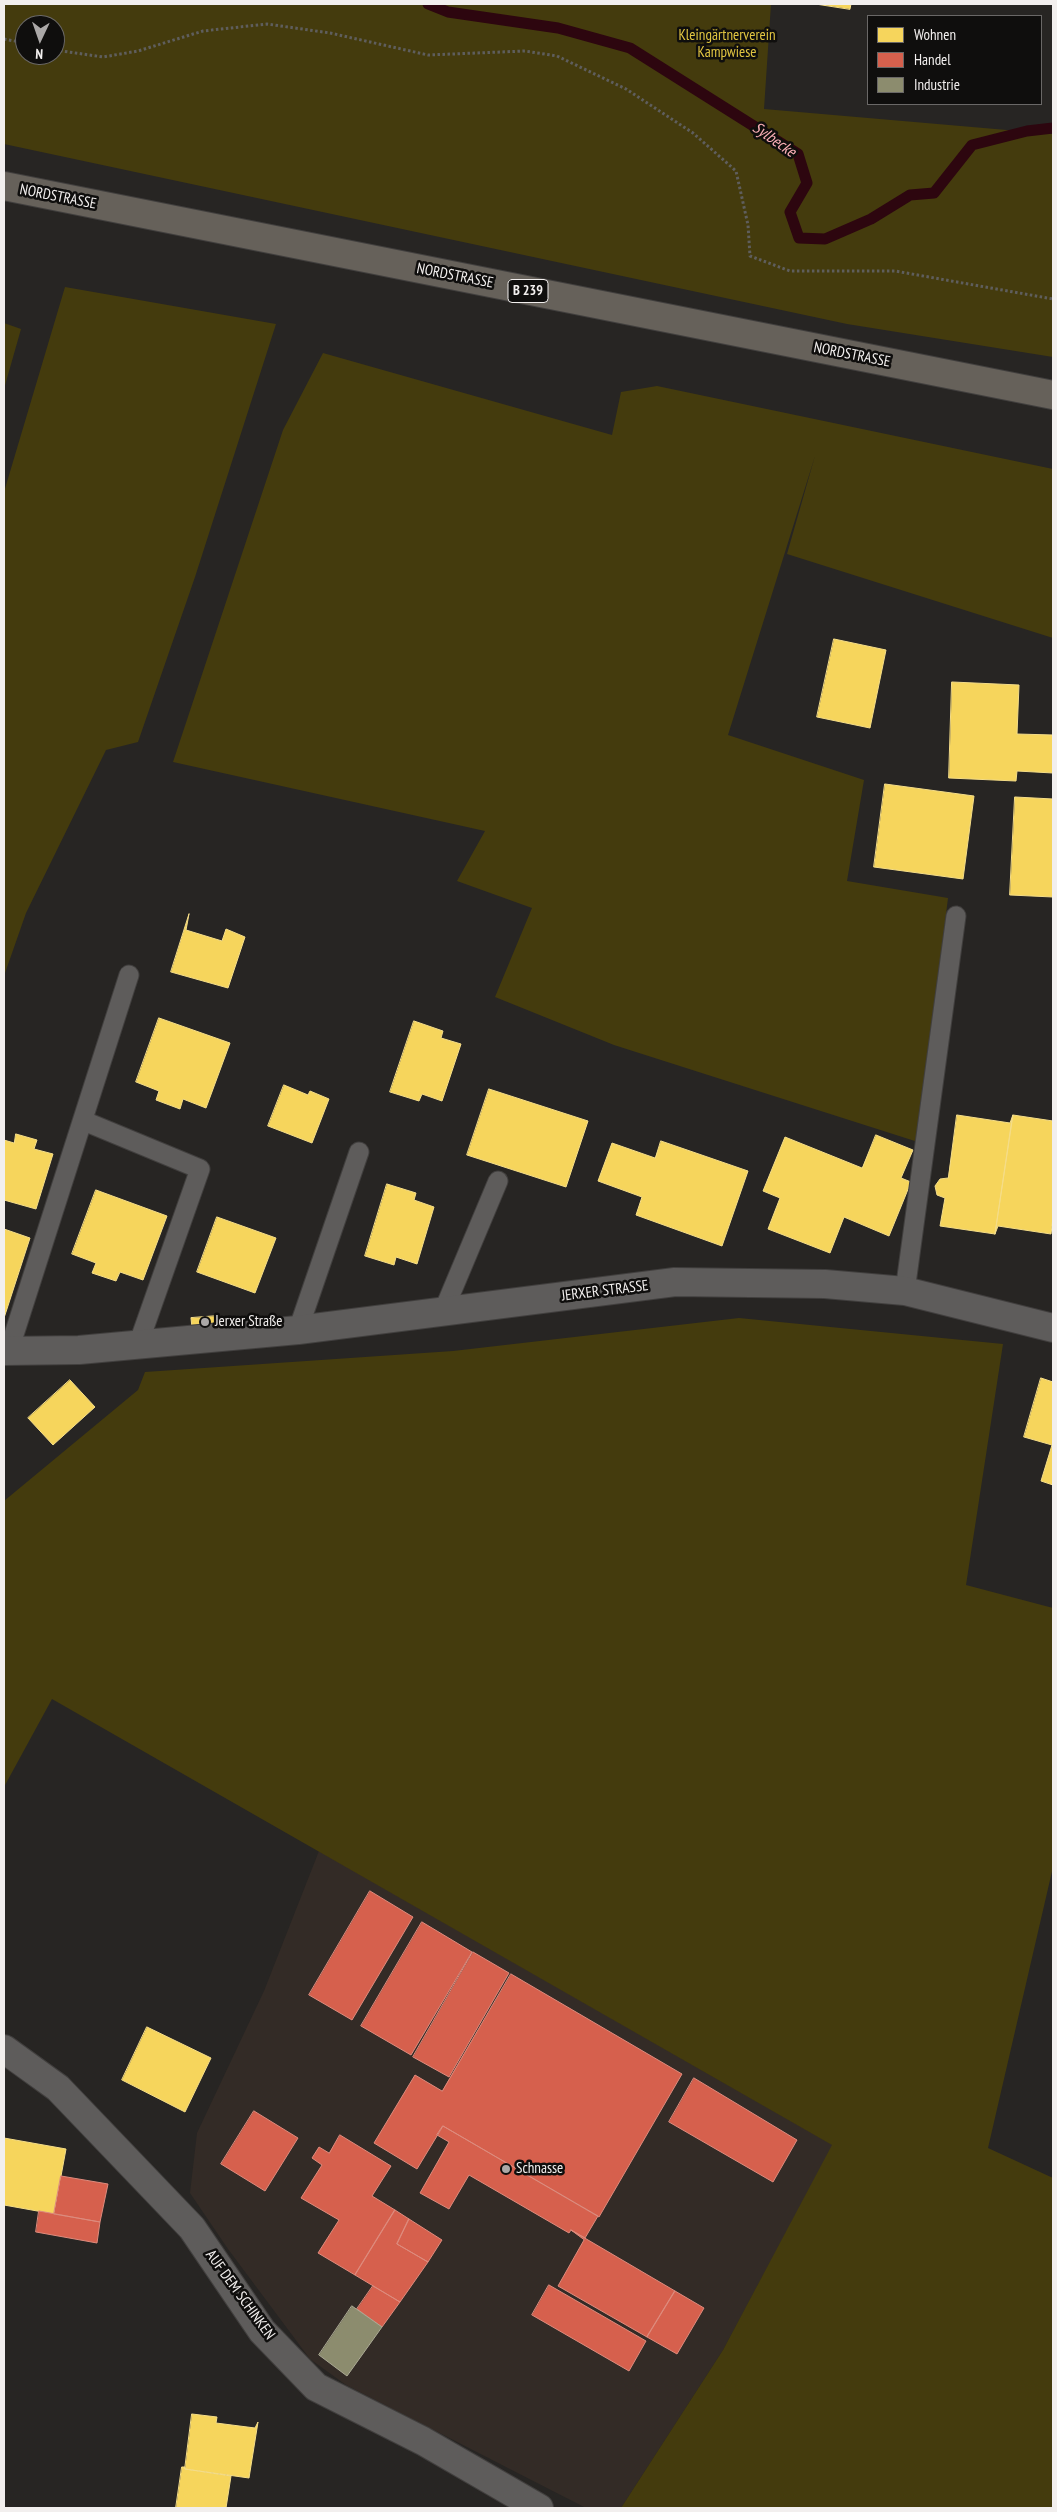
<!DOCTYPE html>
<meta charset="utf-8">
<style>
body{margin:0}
#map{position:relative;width:1057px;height:2512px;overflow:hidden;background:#272523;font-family:"PT Sans Narrow",sans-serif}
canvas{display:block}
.frame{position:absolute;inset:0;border:5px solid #f2efee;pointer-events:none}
.legend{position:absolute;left:867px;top:15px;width:175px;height:90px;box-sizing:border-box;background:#0f0e0d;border:1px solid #6a6867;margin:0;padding:6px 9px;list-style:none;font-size:15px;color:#f2efee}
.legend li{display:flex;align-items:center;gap:10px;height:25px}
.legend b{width:25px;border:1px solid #6a6867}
.north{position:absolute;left:15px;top:15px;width:50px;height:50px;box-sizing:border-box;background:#0f0e0d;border:1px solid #6a6867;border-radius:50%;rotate:183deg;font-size:14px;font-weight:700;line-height:20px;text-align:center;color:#f2efee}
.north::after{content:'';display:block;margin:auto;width:18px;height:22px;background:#aba8a7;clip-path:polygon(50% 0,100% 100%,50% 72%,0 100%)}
</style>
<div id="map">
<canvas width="1057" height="2512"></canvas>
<div class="frame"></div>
<ul class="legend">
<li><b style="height:14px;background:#f6d55c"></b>Wohnen</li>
<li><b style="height:14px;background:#d6604d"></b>Handel</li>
<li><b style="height:14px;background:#8c8c6e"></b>Industrie</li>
</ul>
<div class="north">N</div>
</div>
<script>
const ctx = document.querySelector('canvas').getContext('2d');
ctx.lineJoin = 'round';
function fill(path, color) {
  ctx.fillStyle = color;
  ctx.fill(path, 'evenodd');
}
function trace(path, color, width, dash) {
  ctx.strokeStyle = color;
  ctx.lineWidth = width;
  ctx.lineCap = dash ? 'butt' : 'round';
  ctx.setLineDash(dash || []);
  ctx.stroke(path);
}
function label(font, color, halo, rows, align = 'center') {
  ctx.font = font + ' "PT Sans Narrow",sans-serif';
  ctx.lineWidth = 5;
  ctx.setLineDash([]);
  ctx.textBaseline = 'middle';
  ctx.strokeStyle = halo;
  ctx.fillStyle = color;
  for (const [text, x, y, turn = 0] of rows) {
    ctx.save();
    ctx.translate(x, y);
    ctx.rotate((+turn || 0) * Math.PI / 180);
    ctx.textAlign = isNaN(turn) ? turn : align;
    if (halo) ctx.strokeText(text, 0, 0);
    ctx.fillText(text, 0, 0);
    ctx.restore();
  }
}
const built = new Path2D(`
 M 319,1851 L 833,2145 L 723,2350 L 621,2508 L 586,2508 L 346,2385 L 310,2359 L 228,2249 L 190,2193 L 197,2133 L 264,1991 Z`);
const green = new Path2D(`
 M 4,4 L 771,4 L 764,109 L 1053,134 L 1053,357 L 847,324 L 4,144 ZM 25,25 L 55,25 L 55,55 L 25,55 Z
 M 65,287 L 276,324 L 195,577 L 138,742 L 106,750 L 26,913 L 4,976 L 4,492 Z
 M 4,323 L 21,329 L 4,389 Z
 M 323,353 L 612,435 L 621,392 L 657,386 L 1053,469 L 1053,638 L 787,554 L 815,456 L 728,735 L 864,780 L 847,881 L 948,898 L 918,1142 L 614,1045 L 495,997 L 532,908 L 457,881 L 485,831 L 173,762 L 283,430 Z
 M 739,1318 L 1003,1344 L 966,1585 L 1053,1608 L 1053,1867 L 988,2148 L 1053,2178 L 1053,2508 L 621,2508 L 723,2350 L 832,2145 L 52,1699 L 4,1787 L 4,1501 L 138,1390 L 145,1372 L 453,1351 Z`);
const homes = new Path2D(`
 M 816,4 L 851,4 L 850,9 Z
 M 834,639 L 886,650 L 870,728 L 817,717 Z
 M 952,682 L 1019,685 L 1017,734 L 1053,735 L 1053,773 L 1017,771 L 1016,781 L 949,778 Z
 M 885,784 L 974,796 L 963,879 L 874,867 Z
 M 1015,797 L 1053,799 L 1053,897 L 1010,895 Z
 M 189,914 L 186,930 L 222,941 L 226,929 L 245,937 L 228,988 L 171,972 Z
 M 159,1018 L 230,1043 L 206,1108 L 183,1099 L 180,1109 L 156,1100 L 159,1091 L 136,1082 Z
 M 414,1021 L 443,1031 L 441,1038 L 461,1044 L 442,1101 L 422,1094 L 419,1101 L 390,1092 Z
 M 284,1085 L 308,1095 L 310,1091 L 329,1099 L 312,1143 L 268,1126 Z
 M 489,1089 L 588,1121 L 566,1187 L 467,1155 Z
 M 957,1115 L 1010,1123 L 1013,1115 L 995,1234 L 940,1226 L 945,1198 L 937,1195 L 935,1186 L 940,1179 L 948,1178 Z
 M 1013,1115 L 1053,1121 L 1053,1217 L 1051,1234 L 998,1226 L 995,1234 Z
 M 16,1134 L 37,1140 L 34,1149 L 53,1154 L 36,1209 L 4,1200 L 4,1140 L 14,1143 Z
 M 876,1135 L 913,1150 L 901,1178 L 911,1182 L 889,1236 L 844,1217 L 830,1253 L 768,1229 L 780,1198 L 763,1191 L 785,1137 L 862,1168 Z
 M 661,1141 L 748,1171 L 722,1246 L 636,1215 L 642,1197 L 598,1181 L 612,1143 L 655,1158 Z
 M 387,1184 L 416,1193 L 414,1200 L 434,1207 L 417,1264 L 396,1257 L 394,1265 L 365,1256 Z
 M 96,1190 L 167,1216 L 143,1280 L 120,1272 L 116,1281 L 92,1273 L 96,1263 L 72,1254 Z
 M 217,1217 L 276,1238 L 255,1293 L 197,1272 Z
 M 4,1229 L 30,1238 L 4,1318 Z
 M 218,1316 L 219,1326 L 192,1328 L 191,1318 Z
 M 1041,1378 L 1053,1382 L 1053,1485 L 1041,1481 L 1052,1445 L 1024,1437 Z
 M 70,1380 L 95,1407 L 53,1445 L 28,1418 Z
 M 147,2027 L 211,2058 L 185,2112 L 122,2080 Z
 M 4,2138 L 66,2149 L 54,2214 L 4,2205 Z
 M 192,2414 L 217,2417 L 216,2423 L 255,2428 L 258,2422 L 249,2478 L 185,2469 Z
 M 182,2467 L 185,2467 L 185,2469 L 231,2476 L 226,2508 L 176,2508 Z`);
const shops = new Path2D(`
 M 370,1891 L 413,1917 L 352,2020 L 309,1995 Z
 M 422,1922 L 472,1952 L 411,2055 L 361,2026 Z
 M 473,1952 L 509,1973 L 449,2077 L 413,2057 Z
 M 511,1974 L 682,2074 L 599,2217 L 443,2126 L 417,2169 L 374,2143 L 415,2075 L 442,2091 Z
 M 694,2078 L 797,2140 L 773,2182 L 669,2122 Z
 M 254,2111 L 298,2138 L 265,2191 L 221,2164 Z
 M 443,2126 L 598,2216 L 585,2238 L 571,2230 L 569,2233 L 469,2175 L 449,2209 L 420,2193 L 449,2142 L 437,2135 Z
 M 340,2135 L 391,2166 L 372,2196 L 395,2210 L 355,2275 L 318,2253 L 339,2220 L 301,2198 L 322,2165 L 312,2158 L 319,2147 L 329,2153 Z
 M 61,2176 L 108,2184 L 100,2222 L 54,2214 Z
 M 395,2210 L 409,2219 L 397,2244 L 428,2262 L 400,2302 L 355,2275 Z
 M 39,2211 L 100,2222 L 97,2243 L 36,2232 Z
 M 409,2219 L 442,2240 L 428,2262 L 397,2244 Z
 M 571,2230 L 675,2291 L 647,2337 L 558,2286 L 584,2240 Z
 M 549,2285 L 646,2341 L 629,2371 L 532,2315 Z
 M 373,2286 L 400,2302 L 382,2327 L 357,2309 Z
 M 675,2291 L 704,2308 L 677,2354 L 647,2337 Z`);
const industry = new Path2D(`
 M 352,2306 L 382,2327 L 347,2376 L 319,2355 Z`);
const stream = new Path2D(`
 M 428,4 L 448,12 L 558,28 L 630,48 L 798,154 L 807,183 L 790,212 L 799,238 L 825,239 L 871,219 L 910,195 L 934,193 L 972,145 L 1027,131 L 1053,128`);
const path = new Path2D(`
 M 4,39 L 25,43
 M 55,50 L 103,57 L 138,51 L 203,31 L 267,24 L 330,33 L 428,55 L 525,51 L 557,56 L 626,89 L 693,133 L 736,171 L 748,225 L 750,256 L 790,271 L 895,271 L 1053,299`);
const service = new Path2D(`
 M 84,1121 L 200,1169 L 138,1345
 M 905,1291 L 956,916
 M 443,1312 L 498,1181
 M 298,1330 L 359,1152
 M 9,1350 L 129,975`);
const minor = new Path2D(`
 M 4,1351 L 79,1350 L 298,1330 L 675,1282 L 825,1284 L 905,1291 L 1053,1328
 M 4,2049 L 58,2088 L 192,2228 L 262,2331 L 316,2387 L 423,2441 L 539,2508`);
const primary = new Path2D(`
 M 4,186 L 1053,395`);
const markers = [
 [205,1322,5,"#aba8a7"],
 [506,2169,5,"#aba8a7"]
];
const shields = [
 [528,291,40]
];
const shieldNames = [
 ["B 239",528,291]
];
const parkNames = [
 ["Kleingärtnerverein",727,36],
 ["Kampwiese",727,53]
];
const streetNames = [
 ["NORDSTRASSE",58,197,11],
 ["NORDSTRASSE",455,276,11],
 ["NORDSTRASSE",852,355,11],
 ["JERXER STRASSE",605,1291,-7],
 ["AUF DEM SCHINKEN",240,2295,54]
];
const poiNames = [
 ["Jerxer Straße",215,1322],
 ["Schnasse",516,2169]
];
const waterNames = [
 ["Sylbecke",774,140,35]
];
fill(built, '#332b26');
fill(green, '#443b0d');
fill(homes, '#f6d55c');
trace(homes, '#f5dd88', 1);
fill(shops, '#d6604d');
trace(shops, '#de8b7d', 1);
fill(industry, '#8c8c6e');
trace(industry, '#abaa94', 1);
trace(stream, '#2d060f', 11);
trace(service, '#413f3e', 21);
trace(minor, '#413f3e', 30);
trace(primary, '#413f3e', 30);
trace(path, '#5f5e5d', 3, [2.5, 2.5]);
trace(service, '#5e5c5b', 19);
trace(minor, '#5e5c5b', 28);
trace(primary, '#66615a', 28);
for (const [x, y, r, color] of markers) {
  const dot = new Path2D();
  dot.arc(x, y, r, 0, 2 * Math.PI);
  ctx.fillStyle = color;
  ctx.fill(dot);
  trace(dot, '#0f0e0d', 2);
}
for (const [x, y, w] of shields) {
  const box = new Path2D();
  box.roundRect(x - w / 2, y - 11.5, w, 23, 4);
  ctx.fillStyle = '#0f0e0d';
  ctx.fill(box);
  trace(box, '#f2efee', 1);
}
label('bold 14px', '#f2efee', null, shieldNames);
label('15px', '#e0c441', '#0f0e0d', parkNames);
label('15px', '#f2efee', '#0f0e0d', streetNames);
label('15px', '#f2efee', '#0f0e0d', poiNames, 'left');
label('italic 16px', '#f9aeb5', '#0f0e0d', waterNames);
</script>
